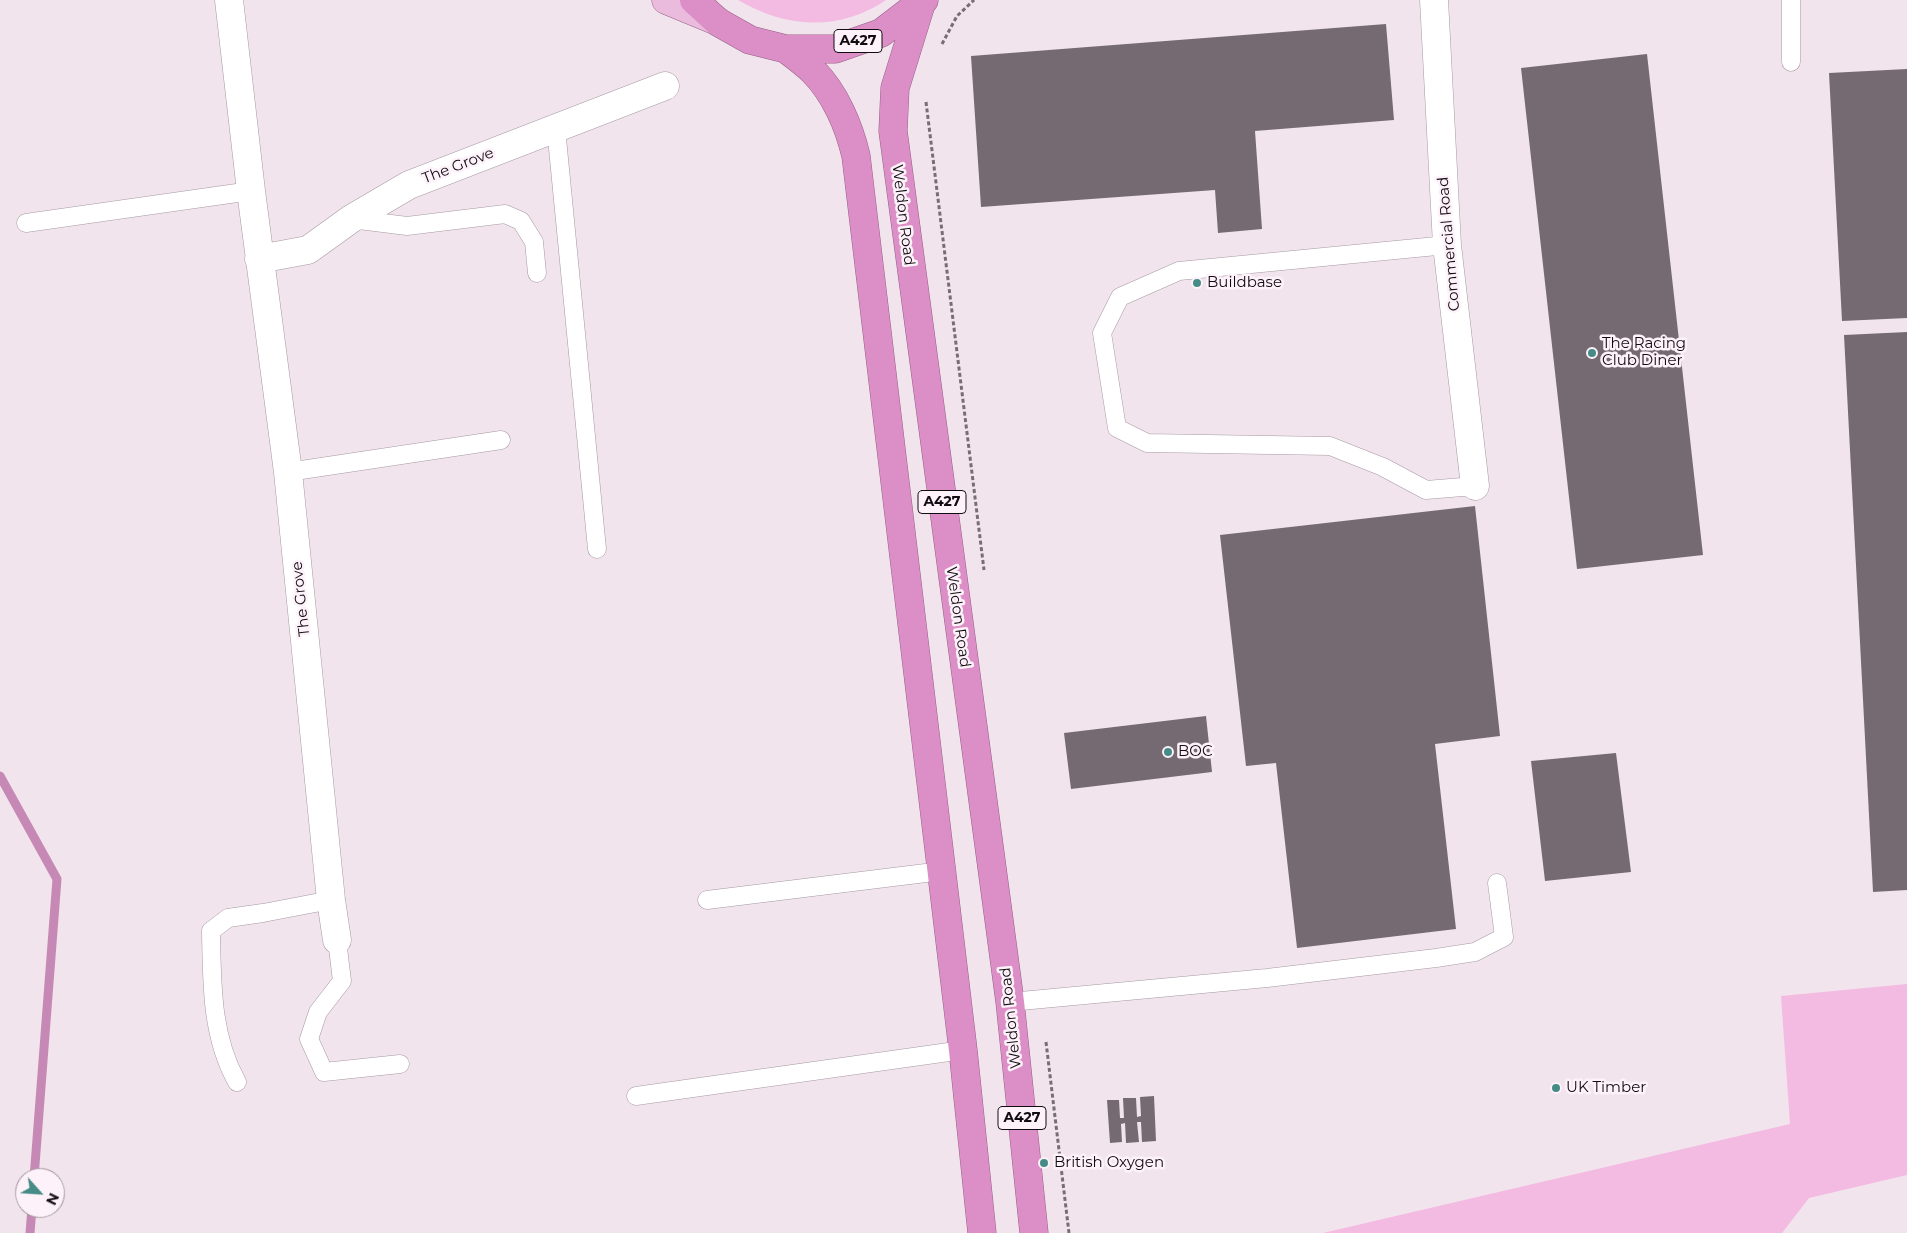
<!DOCTYPE html>
<style>
body{margin:0}
#map{position:relative;width:1907px;height:1233px;overflow:hidden;background:#f2e4ed;font-family:Montserrat,sans-serif}
canvas{display:block}
.north{position:absolute;left:15px;top:1168px;width:50px;height:50px;box-sizing:border-box;background:#fef2fa;border:1px solid #9f969c;border-radius:50%;rotate:116deg;font-size:14px;font-weight:700;line-height:20px;text-align:center;color:#110c10}
.north::after{content:'';display:block;margin:auto;width:18px;height:22px;background:#468c86;clip-path:polygon(50% 0,100% 100%,50% 72%,0 100%)}
</style>
<div id="map">
<canvas width="1907" height="1233"></canvas>
<div class="north">N</div>
</div>
<script>
const ctx = document.querySelector('canvas').getContext('2d');
ctx.lineJoin = 'round';
function fill(path, color) {
  ctx.fillStyle = color;
  ctx.fill(path, 'evenodd');
}
function trace(path, color, width, dash) {
  ctx.strokeStyle = color;
  ctx.lineWidth = width;
  ctx.lineCap = dash ? 'butt' : 'round';
  ctx.setLineDash(dash || []);
  ctx.stroke(path);
}
function label(font, color, halo, rows, align = 'center') {
  ctx.font = font + ' Montserrat,sans-serif';
  ctx.lineWidth = 5;
  ctx.setLineDash([]);
  ctx.textBaseline = 'middle';
  ctx.strokeStyle = halo;
  ctx.fillStyle = color;
  for (const [text, x, y, turn = 0] of rows) {
    ctx.save();
    ctx.translate(x, y);
    ctx.rotate((+turn || 0) * Math.PI / 180);
    ctx.textAlign = isNaN(turn) ? turn : align;
    if (halo) ctx.strokeText(text, 0, 0);
    ctx.fillText(text, 0, 0);
    ctx.restore();
  }
}
const green = new Path2D(`
 M 738,0 L 886,0 C 839,32 785,28 738,0 Z
 M 1907,984 L 1907,1175 L 1809,1198 L 1782,1233 L 1323,1233 L 1790,1124 L 1781,996 Z`);
const stream = new Path2D(`
 M 0,776 L 57,879 L 34,1178
 M 30,1233 L 32,1208`);
const building = new Path2D(`
 M 1386,24 L 1394,120 L 1255,131 L 1262,229 L 1218,233 L 1215,190 L 981,207 L 971,56 Z
 M 1647,54 L 1703,555 L 1577,569 L 1521,68 Z
 M 1907,69 L 1907,318 L 1842,321 L 1829,73 Z
 M 1907,332 L 1907,890 L 1873,892 L 1844,335 Z
 M 1475,506 L 1500,736 L 1435,744 L 1456,929 L 1297,948 L 1276,763 L 1246,766 L 1220,535 Z
 M 1206,716 L 1212,772 L 1071,789 L 1064,733 Z
 M 1616,753 L 1631,872 L 1545,881 L 1531,761 Z
 M 1154,1096 L 1156,1141 L 1142,1142 L 1141,1122 L 1137,1122 L 1139,1142 L 1126,1143 L 1125,1123 L 1121,1124 L 1122,1142 L 1110,1143 L 1107,1100 L 1119,1100 L 1120,1118 L 1124,1118 L 1123,1098 L 1136,1098 L 1137,1117 L 1141,1116 L 1140,1097 Z`);
const path = new Path2D(`
 M 942,44 L 957,16 L 974,0
 M 926,102 L 984,570
 M 1046,1042 L 1069,1233`);
const lane = new Path2D(`
 M 1791,62 L 1791,0
 M 556,128 L 597,549
 M 351,219 L 407,226 L 505,214 L 521,221 L 534,242 L 537,273
 M 26,223 L 251,191
 M 1447,245 L 1179,271 L 1120,297 L 1102,333 L 1117,428 L 1147,443 L 1330,446 L 1383,467 L 1426,490 L 1475,486
 M 288,472 L 501,440
 M 707,900 L 942,871
 M 337,940 L 342,981 L 318,1012 L 309,1039 L 324,1072 L 400,1064
 M 1010,1002 L 1267,978 L 1436,958 L 1475,952 L 1504,937 L 1497,883
 M 237,1082 C 211,1036 212,983 211,931 L 228,918 L 263,913 L 331,900
 M 636,1096 L 963,1050`);
const street = new Path2D(`
 M 229,0 L 251,191 L 288,472 L 331,900 L 337,940
 M 1434,0 L 1447,245 L 1475,486
 M 259,259 L 308,250 L 351,219 L 409,185 L 665,86`);
const primary = new Path2D(`
 M 666,0 L 717,21`);
const highway = new Path2D(`
 M 694,0 L 718,22 L 750,40 L 786,49 L 835,49 L 881,33 L 924,0
 M 921,4 L 895,88 L 893,131 L 1010,1002 L 1034,1233
 M 786,49 C 795,56 805,63 813,71 C 835,93 849,126 856,156 L 963,1050 L 982,1233`);
const markers = [
 [1197,283,5,"#468c86"],
 [1592,353,5,"#468c86"],
 [1168,752,5,"#468c86"],
 [1556,1088,5,"#468c86"],
 [1044,1163,5,"#468c86"]
];
const shields = [
 [858,41,48],
 [942,502,48],
 [1022,1118,48]
];
const shieldNames = [
 ["A427",858,41],
 ["A427",942,502],
 ["A427",1022,1118]
];
const streetNames = [
 ["The Grove",458,166,-21],
 ["Weldon Road",903,215,83],
 ["Commercial Road",1449,244,-95],
 ["The Grove",301,599,-96],
 ["Weldon Road",958,617,82],
 ["Weldon Road",1011,1018,-96]
];
const poiNames = [
 ["Buildbase",1207,283],
 ["The Racing",1602,344],
 ["Club Diner",1602,361],
 ["BOC",1178,752],
 ["UK Timber",1566,1088],
 ["British Oxygen",1054,1163]
];
fill(green, '#f3bae2');
trace(stream, '#c689b5', 9);
fill(building, '#766a72');
trace(lane, '#a699a2', 19);
trace(street, '#a699a2', 29);
trace(primary, '#956087', 29);
trace(highway, '#956087', 29);
trace(path, '#776e74', 3, [4, 2.5]);
trace(lane, '#fff', 18);
trace(street, '#fff', 28);
trace(primary, '#eabbdd', 28);
trace(highway, '#dc8ec7', 28);
for (const [x, y, r, color] of markers) {
  const dot = new Path2D();
  dot.arc(x, y, r, 0, 2 * Math.PI);
  ctx.fillStyle = color;
  ctx.fill(dot);
  trace(dot, '#fef2fa', 2);
}
for (const [x, y, w] of shields) {
  const box = new Path2D();
  box.roundRect(x - w / 2, y - 11.5, w, 23, 4);
  ctx.fillStyle = '#fef2fa';
  ctx.fill(box);
  trace(box, '#110c10', 1);
}
label('bold 14px', '#110c10', null, shieldNames);
label('15px', '#110c10', '#fef2fa', streetNames);
label('15px', '#110c10', '#fef2fa', poiNames, 'left');
</script>
